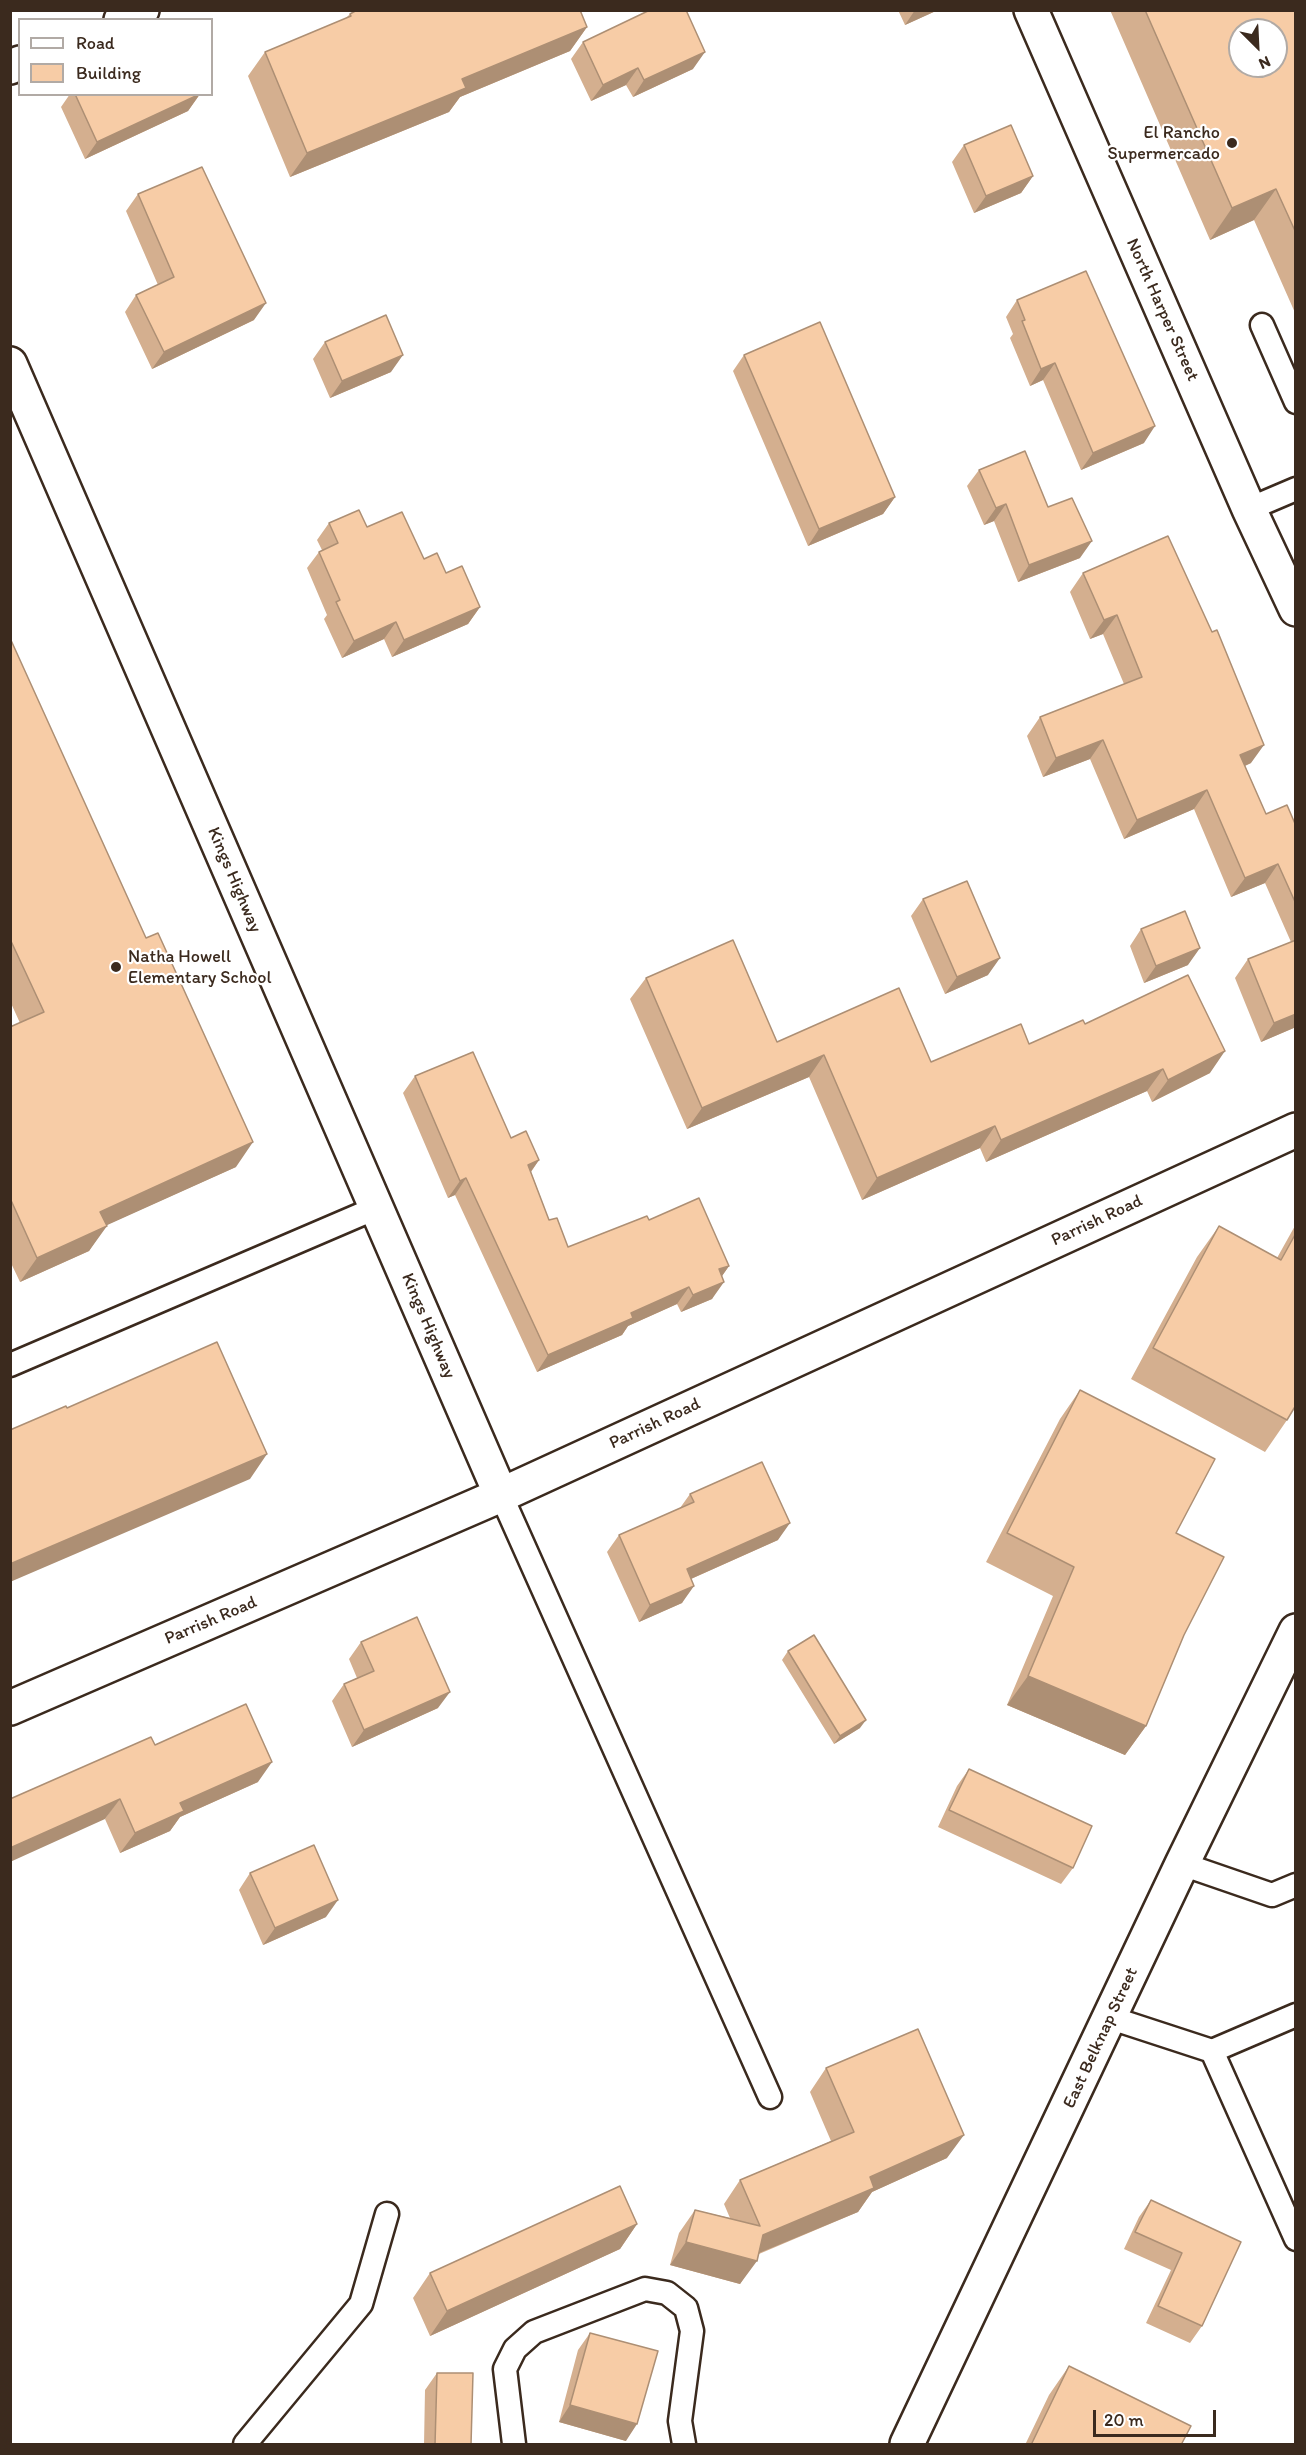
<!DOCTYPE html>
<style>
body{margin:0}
#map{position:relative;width:1306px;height:2455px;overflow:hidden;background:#fff;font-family:Itim,sans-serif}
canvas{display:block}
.frame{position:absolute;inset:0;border:12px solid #3b2a1e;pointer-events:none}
.legend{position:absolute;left:18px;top:18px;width:195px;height:78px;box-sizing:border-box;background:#fff;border:2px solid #b1aaa5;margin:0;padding:8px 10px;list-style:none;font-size:18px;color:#3b2a1e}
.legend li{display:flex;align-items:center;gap:12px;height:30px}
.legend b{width:30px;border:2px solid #b1aaa5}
.north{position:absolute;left:1228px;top:18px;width:60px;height:60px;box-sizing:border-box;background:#fff;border:2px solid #b1aaa5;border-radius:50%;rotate:156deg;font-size:16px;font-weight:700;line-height:24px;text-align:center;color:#3b2a1e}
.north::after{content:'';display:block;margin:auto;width:21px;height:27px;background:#3b2a1e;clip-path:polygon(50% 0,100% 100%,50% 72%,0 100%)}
.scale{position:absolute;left:1093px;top:2410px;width:123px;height:27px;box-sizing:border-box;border:3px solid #3b2a1e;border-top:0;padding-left:8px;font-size:18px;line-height:21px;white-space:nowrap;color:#3b2a1e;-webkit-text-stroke:4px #fff;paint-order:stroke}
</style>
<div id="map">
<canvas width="1306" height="2455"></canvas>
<div class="frame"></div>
<ul class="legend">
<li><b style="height:8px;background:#fff"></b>Road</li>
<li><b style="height:16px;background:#f7cca6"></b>Building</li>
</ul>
<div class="north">N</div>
<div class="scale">20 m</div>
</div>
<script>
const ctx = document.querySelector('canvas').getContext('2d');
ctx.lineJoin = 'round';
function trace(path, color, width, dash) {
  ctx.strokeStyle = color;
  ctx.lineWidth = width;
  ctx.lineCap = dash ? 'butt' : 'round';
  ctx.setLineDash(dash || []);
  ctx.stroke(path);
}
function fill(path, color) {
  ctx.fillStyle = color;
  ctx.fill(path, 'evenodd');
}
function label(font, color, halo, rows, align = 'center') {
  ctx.font = font + ' Itim,sans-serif';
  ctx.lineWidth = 4.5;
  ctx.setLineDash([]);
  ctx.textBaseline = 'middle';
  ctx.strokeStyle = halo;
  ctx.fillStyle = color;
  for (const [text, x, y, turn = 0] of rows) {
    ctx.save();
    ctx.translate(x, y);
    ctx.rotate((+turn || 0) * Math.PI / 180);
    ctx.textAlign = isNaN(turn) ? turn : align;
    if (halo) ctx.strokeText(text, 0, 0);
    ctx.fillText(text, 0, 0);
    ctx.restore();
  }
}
const service = new Path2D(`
 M 1262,325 L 1296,402
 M 1249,509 L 1296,489
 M 10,1365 L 376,1208
 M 501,1495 L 770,2097
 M 1182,1864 L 1272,1895 L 1296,1885
 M 1111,2018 L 1212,2051 L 1296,2015
 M 1212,2051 L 1296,2239
 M 245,2444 L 361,2304 L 387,2214
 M 514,2444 L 505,2369 L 515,2349 L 534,2332 L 645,2289 L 667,2293 L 686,2308 L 692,2331 L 680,2421 L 684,2444`);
const minor = new Path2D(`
 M 1031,10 L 1249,509 L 1296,609
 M 121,20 L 142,10
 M 10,67 L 20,63
 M 10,364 L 501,1495
 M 10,1708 L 501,1495 L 1296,1130`);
const primary = new Path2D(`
 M 907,2444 L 1182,1864 L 1296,1631`);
const wall = new Path2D(`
 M 898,10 L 938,10 L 905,25 Z
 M 1110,10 L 1296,10 L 1296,315 L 1254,220 L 1210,240 Z
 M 350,14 L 587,27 L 570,51 L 460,97 L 449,112 L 290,177 L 248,76 L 265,52 L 346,18 Z
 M 583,42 L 693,69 L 633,97 L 626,85 L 591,101 L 571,59 Z
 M 70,94 L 200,94 L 188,111 L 85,159 L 61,107 Z
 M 964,145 L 1033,176 L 1021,193 L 974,213 L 952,162 Z
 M 138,194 L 254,320 L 152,369 L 125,312 L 136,295 L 158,285 L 126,211 Z
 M 1017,300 L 1144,443 L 1081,470 L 1043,380 L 1030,386 L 1010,338 L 1013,334 L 1006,317 Z
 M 325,342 L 391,372 L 330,398 L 313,359 Z
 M 744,355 L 895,497 L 883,514 L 808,546 L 733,371 Z
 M 979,470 L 1048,507 L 1080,558 L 1018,582 L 994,521 L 984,525 L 967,486 Z
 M 329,523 L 367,527 L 424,559 L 446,573 L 480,607 L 468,624 L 392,657 L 384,639 L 342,658 L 324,619 L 327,615 L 307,568 L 319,552 L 322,550 L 317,540 Z
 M 1083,573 L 1251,763 L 1245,766 L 1266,814 L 1296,826 L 1296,1027 L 1261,1042 L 1235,978 L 1248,959 L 1291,942 L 1265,883 L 1231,897 L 1194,809 L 1124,839 L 1090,759 L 1043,777 L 1027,736 L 1040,717 L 1124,684 L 1103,634 L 1090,639 L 1070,592 Z
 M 10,638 L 236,1167 L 106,1225 L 89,1251 L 20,1282 L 10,1261 L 10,1027 L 20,1023 L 10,1001 Z
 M 923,899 L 988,975 L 945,994 L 911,916 Z
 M 1141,929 L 1188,965 L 1144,983 L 1130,946 Z
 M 646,978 L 777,1042 L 931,1062 L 1029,1044 L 1085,1024 L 1210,1073 L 1152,1102 L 1147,1091 L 986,1162 L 980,1148 L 862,1200 L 809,1077 L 687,1129 L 630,999 Z
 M 415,1076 L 511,1138 L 539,1160 L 531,1172 L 549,1220 L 568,1247 L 649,1220 L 729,1266 L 722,1276 L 712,1299 L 681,1312 L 677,1304 L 628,1326 L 622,1335 L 537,1372 L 455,1195 L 448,1198 L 403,1093 Z
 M 1296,1224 L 1296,1405 L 1287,1420 L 1265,1452 L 1131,1379 L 1197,1257 L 1219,1226 L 1277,1258 Z
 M 1080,1390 L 1176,1533 L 1184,1635 L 1146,1726 L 1125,1755 L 1007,1705 L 1053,1596 L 986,1562 L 1060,1419 Z
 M 690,1494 L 778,1540 L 691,1579 L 682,1603 L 639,1622 L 607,1552 L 619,1535 L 680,1508 Z
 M 361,1642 L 438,1708 L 352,1747 L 332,1701 L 344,1684 L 357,1678 L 349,1659 Z
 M 788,1651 L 860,1728 L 834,1744 L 782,1660 Z
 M 155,1745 L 258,1782 L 180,1817 L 170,1831 L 120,1853 L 105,1819 Z
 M 969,1769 L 1073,1868 L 1061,1884 L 938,1827 L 957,1786 Z
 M 250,1873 L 326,1917 L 263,1945 L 239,1890 Z
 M 826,2068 L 947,2158 L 872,2192 L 858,2212 L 759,2254 L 740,2284 L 670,2265 L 679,2233 L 695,2210 L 730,2218 L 724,2204 L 740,2180 L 831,2141 L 810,2092 Z
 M 1151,2200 L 1241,2242 L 1202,2326 L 1190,2343 L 1146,2323 L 1171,2270 L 1124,2249 L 1139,2217 Z
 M 637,2224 L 620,2249 L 430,2336 L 413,2298 L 430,2273 Z
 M 590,2333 L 626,2441 L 559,2422 L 578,2350 Z
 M 1069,2366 L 1181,2445 L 1025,2445 L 1049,2395 Z
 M 437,2373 L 471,2445 L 424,2445 L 425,2390 Z`);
const shadedWall = new Path2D(`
 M 915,10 L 938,10 L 905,25 Z
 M 587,27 L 570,51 L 460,97 L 449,112 L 290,177 L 307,153 L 462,79 Z
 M 705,52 L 693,69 L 633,97 L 644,80 Z
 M 638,68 L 626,85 L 591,101 L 603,85 Z
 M 200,94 L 188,111 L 85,159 L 97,142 Z
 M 1033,176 L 1021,193 L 974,213 L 986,196 Z
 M 1276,189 L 1254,220 L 1210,240 L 1232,208 Z
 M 266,303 L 254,320 L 152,369 L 164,352 Z
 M 403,355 L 391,372 L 330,398 L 342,381 Z
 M 1055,363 L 1043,380 L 1030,386 L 1041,369 Z
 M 1155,426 L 1144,443 L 1081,470 L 1093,453 Z
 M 895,497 L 883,514 L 808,546 L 819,529 Z
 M 1006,504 L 994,521 L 984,525 L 996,508 Z
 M 1092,541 L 1080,558 L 1018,582 L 1029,565 Z
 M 480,607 L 468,624 L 392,657 L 404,640 Z
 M 1117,615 L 1103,634 L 1090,639 L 1104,620 Z
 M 396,622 L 384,639 L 342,658 L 354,641 Z
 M 1103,740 L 1090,759 L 1043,777 L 1056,758 Z
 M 1264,745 L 1251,763 L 1226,774 L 1240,755 Z
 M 1207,790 L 1194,809 L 1124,839 L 1137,820 Z
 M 1278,864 L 1265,883 L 1231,897 L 1245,878 Z
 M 1200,948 L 1188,965 L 1144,983 L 1156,966 Z
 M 1000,958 L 988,975 L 945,994 L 957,977 Z
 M 1296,1014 L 1296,1027 L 1261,1042 L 1274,1023 Z
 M 1225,1051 L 1210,1073 L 1152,1102 L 1168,1080 Z
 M 824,1055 L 809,1077 L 687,1129 L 702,1108 Z
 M 1163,1069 L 1147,1091 L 986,1162 L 1001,1140 Z
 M 995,1126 L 980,1148 L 862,1200 L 877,1178 Z
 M 253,1142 L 236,1167 L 83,1236 L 100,1212 Z
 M 539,1160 L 527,1177 L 528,1165 Z
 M 466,1178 L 455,1195 L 448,1198 L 460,1181 Z
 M 107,1226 L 89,1251 L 20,1282 L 37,1258 Z
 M 729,1266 L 717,1283 L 719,1269 Z
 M 724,1282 L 712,1299 L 681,1312 L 693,1295 Z
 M 689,1287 L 677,1304 L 628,1326 L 622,1335 L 537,1372 L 548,1355 L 631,1313 Z
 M 267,1454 L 250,1479 L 10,1582 L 10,1564 Z
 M 790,1523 L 778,1540 L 675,1586 L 687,1569 Z
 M 694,1586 L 682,1603 L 639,1622 L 650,1605 Z
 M 1028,1676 L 1146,1726 L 1125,1755 L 1007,1705 Z
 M 450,1692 L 438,1708 L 352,1747 L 364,1730 Z
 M 866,1720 L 860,1728 L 834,1744 L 840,1736 Z
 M 272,1762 L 258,1782 L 180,1817 L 170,1831 L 120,1853 L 135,1833 L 180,1803 Z
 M 120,1799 L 105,1819 L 10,1862 L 10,1848 Z
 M 338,1900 L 326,1917 L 263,1945 L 275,1928 Z
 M 964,2135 L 947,2158 L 872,2192 L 858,2212 L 747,2258 L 757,2261 L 740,2284 L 670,2265 L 686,2242 L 763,2235 L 870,2177 Z
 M 637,2224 L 620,2249 L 430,2336 L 447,2311 Z
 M 570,2405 L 637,2424 L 626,2441 L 559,2422 Z`);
const building = new Path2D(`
 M 357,10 L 580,10 L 587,27 L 462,79 L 466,88 L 307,153 L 265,52 L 351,16 L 350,14 Z
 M 650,10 L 686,10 L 705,52 L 644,80 L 638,68 L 603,85 L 583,42 Z
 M 1145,10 L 1296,10 L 1296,233 L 1276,189 L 1232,208 ZM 1240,30 L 1276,30 L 1276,66 L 1240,66 Z
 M 75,94 L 200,94 L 97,142 Z
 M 1011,125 L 1033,176 L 986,196 L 964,145 Z
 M 202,167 L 266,303 L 164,352 L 136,295 L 174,277 L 138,194 Z
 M 1086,271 L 1155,426 L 1093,453 L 1055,363 L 1041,369 L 1022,321 L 1025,320 L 1017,300 Z
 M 386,315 L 403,355 L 342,381 L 325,342 Z
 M 820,322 L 895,497 L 819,529 L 744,355 Z
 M 1025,451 L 1048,507 L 1072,498 L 1092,541 L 1029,565 L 1006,504 L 996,508 L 979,470 Z
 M 359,510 L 367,527 L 402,512 L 424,559 L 437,553 L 446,573 L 462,566 L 480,607 L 404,640 L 396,622 L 354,641 L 336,602 L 340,600 L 319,552 L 338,543 L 329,523 Z
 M 1168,536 L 1212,632 L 1217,630 L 1264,745 L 1240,755 L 1266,814 L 1287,805 L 1296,826 L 1296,904 L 1278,864 L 1245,878 L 1207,790 L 1137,820 L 1103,740 L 1056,758 L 1040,717 L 1142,677 L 1117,615 L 1104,620 L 1083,573 Z
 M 10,638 L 146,938 L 158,933 L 253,1142 L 100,1212 L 107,1226 L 37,1258 L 10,1198 L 10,1027 L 44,1012 L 10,939 Z
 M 967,881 L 1000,958 L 957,977 L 923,899 Z
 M 1185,911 L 1200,948 L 1156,966 L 1141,929 Z
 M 733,940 L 777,1042 L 899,988 L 931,1062 L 1021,1024 L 1029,1044 L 1083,1020 L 1085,1024 L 1188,975 L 1225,1051 L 1168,1080 L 1163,1069 L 1001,1140 L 995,1126 L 877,1178 L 824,1055 L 702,1108 L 646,978 Z
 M 1296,940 L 1296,1014 L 1274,1023 L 1248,959 Z
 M 473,1052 L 511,1138 L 526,1131 L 539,1160 L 528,1165 L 549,1220 L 557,1218 L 568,1247 L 647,1216 L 649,1220 L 699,1198 L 729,1266 L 719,1269 L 724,1282 L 693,1295 L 689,1287 L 631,1313 L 633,1318 L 548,1355 L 466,1178 L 460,1181 L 415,1076 Z
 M 1219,1226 L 1281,1260 L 1296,1233 L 1296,1405 L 1287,1420 L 1153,1348 Z
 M 217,1342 L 267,1454 L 10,1564 L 10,1430 L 66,1406 L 67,1408 Z
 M 1080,1390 L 1215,1459 L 1176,1533 L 1224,1557 L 1184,1635 L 1146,1726 L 1028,1676 L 1074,1567 L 1007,1533 Z
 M 762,1462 L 790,1523 L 687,1569 L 694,1586 L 650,1605 L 619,1535 L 694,1502 L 690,1494 Z
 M 417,1617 L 450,1692 L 364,1730 L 344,1684 L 374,1671 L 361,1642 Z
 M 814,1635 L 866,1720 L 840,1736 L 788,1651 Z
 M 246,1704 L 272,1762 L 180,1803 L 184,1811 L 135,1833 L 120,1799 L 10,1848 L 10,1799 L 151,1737 L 155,1745 Z
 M 969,1769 L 1092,1826 L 1073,1868 L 949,1810 Z
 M 314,1845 L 338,1900 L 275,1928 L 250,1873 Z
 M 918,2029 L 964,2135 L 870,2177 L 874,2188 L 763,2235 L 757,2261 L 686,2242 L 695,2210 L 760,2226 L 740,2180 L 854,2132 L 826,2068 Z
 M 620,2186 L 637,2224 L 447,2311 L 430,2273 Z
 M 1151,2200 L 1241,2242 L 1202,2326 L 1158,2306 L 1182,2253 L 1135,2232 Z
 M 590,2333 L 658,2351 L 637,2424 L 570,2405 Z
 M 1069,2366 L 1191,2426 L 1181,2445 L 1031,2445 Z
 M 437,2373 L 473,2373 L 471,2445 L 435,2445 Z`);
const markers = [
 [1232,143,6,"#3b2a1e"],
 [116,967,6,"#3b2a1e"]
];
const poiNames = [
 ["El Rancho",1220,133],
 ["Supermercado",1220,154],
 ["Natha Howell",128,957,"left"],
 ["Elementary School",128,978,"left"]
];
const streetNames = [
 ["North Harper Street",1162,310,66],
 ["Kings Highway",234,880,67],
 ["Parrish Road",1097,1221,-25],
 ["Kings Highway",428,1326,67],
 ["Parrish Road",655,1424,-25],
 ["Parrish Road",211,1621,-23],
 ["East Belknap Street",1101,2038,-65]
];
trace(service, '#3b2a1e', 27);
trace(minor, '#3b2a1e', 38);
trace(primary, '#3b2a1e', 38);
trace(service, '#fff', 22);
trace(minor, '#fff', 33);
trace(primary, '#fff', 33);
fill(wall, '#d4af8f');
fill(shadedWall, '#ad8f74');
fill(building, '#f7cca6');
trace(building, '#ad8f74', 1.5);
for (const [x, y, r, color] of markers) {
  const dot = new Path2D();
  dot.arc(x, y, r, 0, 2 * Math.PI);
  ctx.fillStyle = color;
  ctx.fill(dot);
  trace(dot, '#fff', 2);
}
label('18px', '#3b2a1e', '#fff', poiNames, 'right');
label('18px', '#3b2a1e', '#fff', streetNames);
</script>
